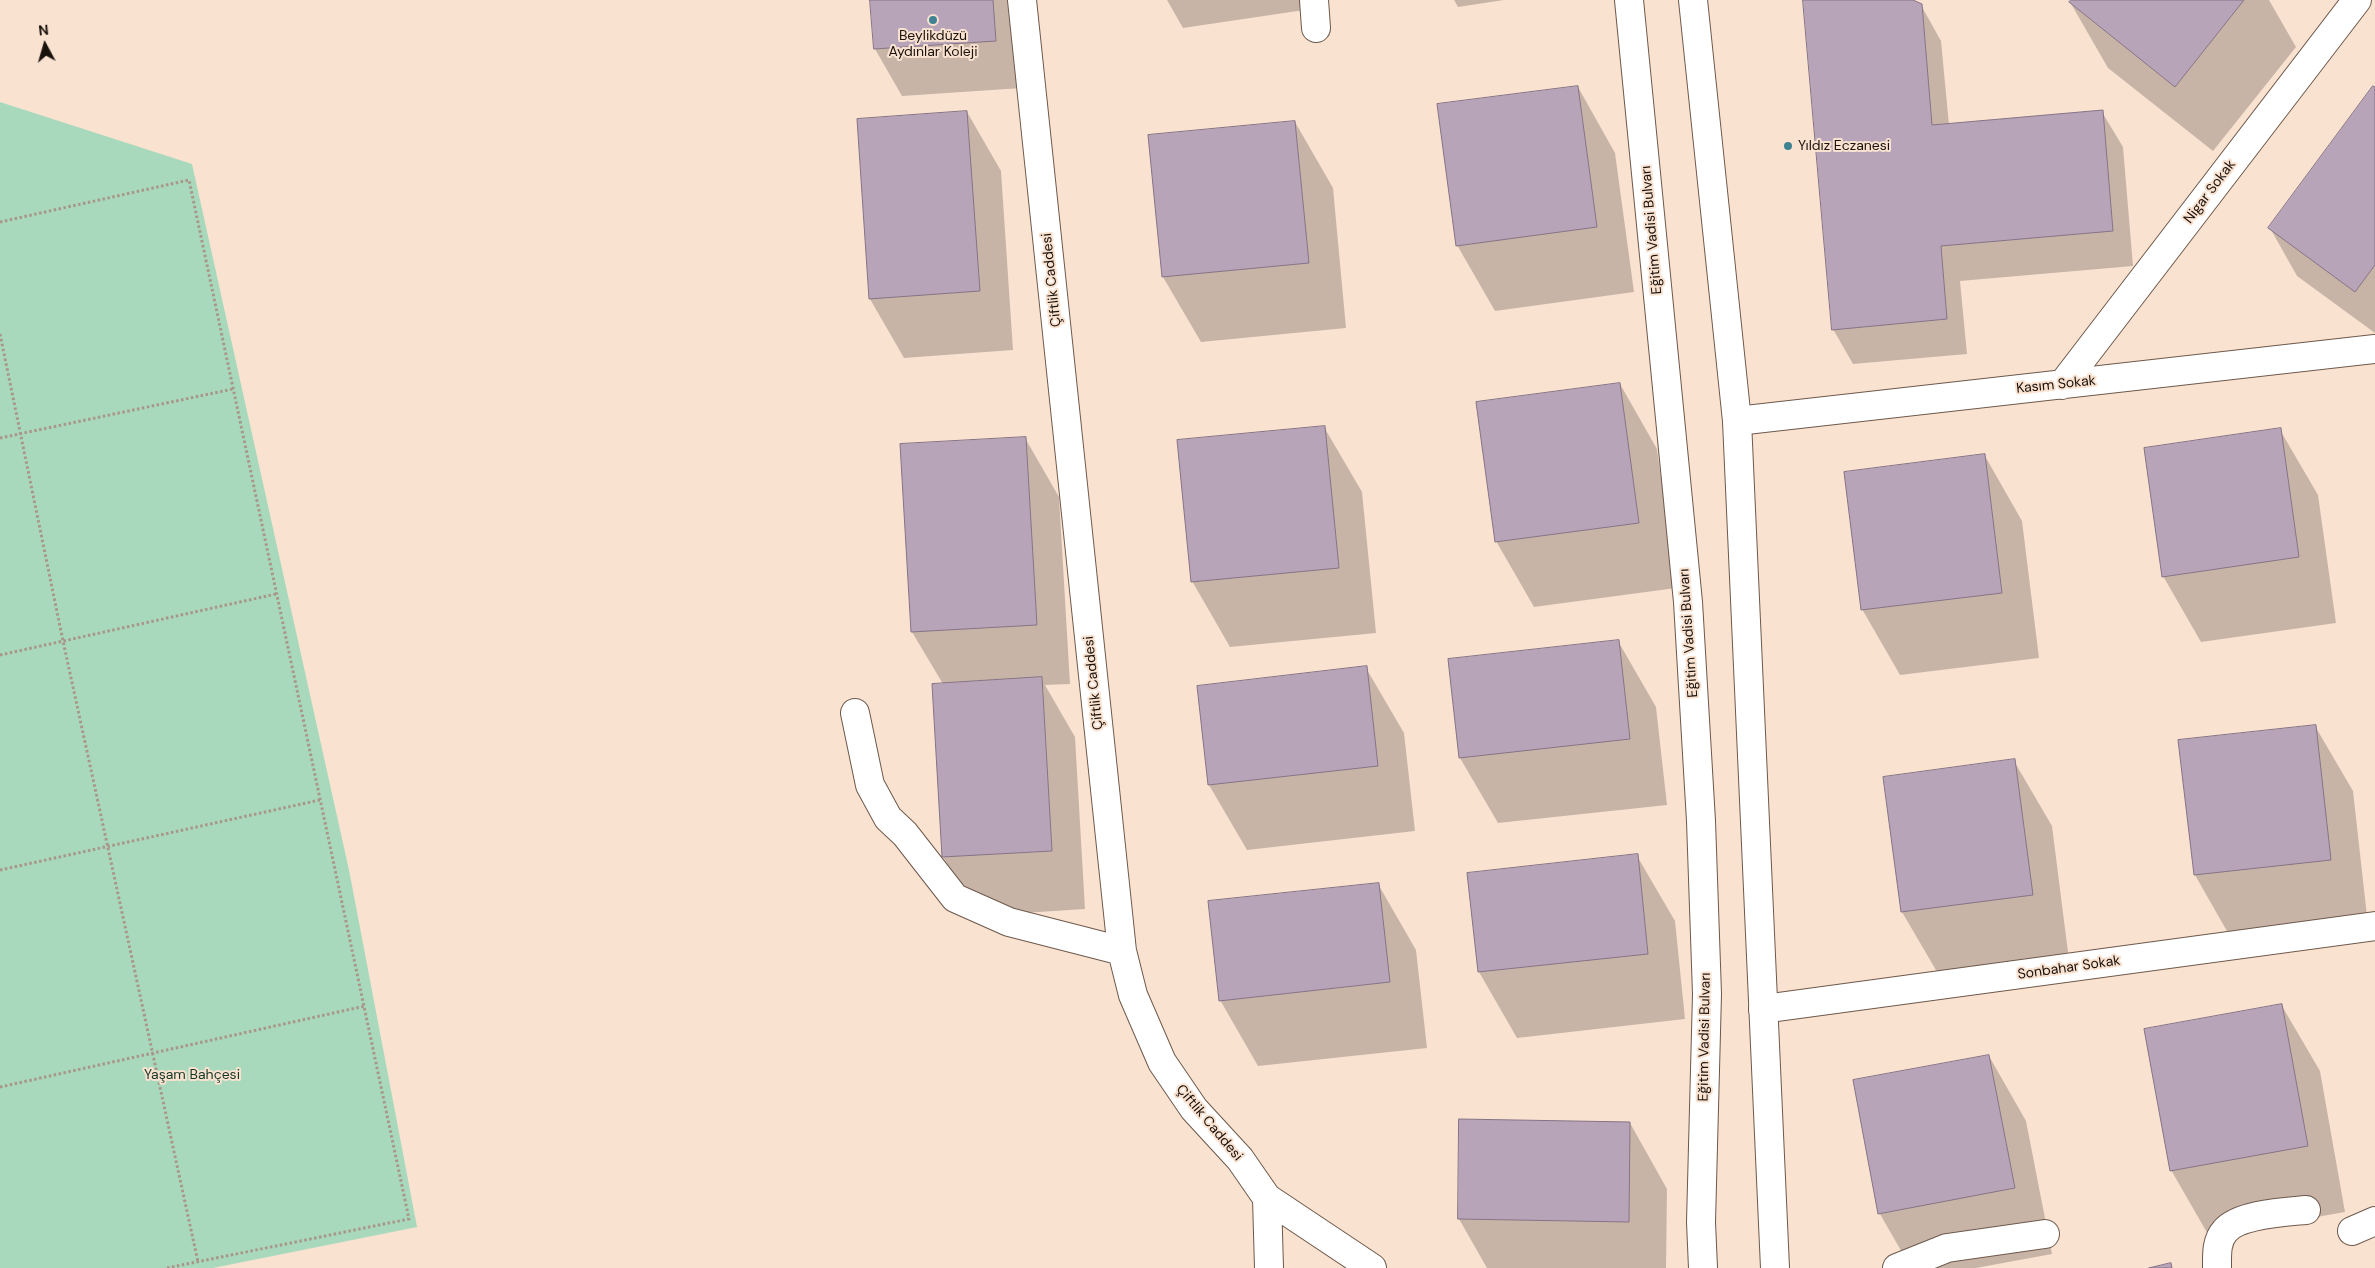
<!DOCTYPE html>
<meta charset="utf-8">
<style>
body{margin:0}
#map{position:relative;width:2375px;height:1268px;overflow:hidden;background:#fae2d1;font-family:"DM Sans",sans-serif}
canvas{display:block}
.north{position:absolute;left:20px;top:20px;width:50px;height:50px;-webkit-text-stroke:4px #fae2d1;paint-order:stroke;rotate:354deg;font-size:14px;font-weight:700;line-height:20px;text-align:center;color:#19110b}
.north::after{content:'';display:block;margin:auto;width:18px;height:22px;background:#19110b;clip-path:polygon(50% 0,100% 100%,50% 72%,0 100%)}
</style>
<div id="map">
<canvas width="2375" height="1268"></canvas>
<div class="north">N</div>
</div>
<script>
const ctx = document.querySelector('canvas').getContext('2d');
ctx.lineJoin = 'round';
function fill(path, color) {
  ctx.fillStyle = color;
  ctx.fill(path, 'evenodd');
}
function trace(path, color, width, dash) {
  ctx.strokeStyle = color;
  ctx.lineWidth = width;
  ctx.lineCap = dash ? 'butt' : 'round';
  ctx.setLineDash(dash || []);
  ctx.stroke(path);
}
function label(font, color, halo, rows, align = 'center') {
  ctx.font = font + ' "DM Sans",sans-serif';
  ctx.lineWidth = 4;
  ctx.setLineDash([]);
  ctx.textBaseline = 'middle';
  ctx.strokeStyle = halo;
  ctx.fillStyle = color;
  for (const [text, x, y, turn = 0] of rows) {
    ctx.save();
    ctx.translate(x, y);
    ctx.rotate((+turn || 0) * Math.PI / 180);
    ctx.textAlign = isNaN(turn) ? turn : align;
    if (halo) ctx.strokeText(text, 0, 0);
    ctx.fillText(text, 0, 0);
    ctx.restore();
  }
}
const green = new Path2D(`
 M 0,102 L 192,164 L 349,870 L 417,1227 L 213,1268 L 0,1268 Z`);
const shadow = new Path2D(`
 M 871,0 L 1016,0 L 1022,88 L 902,96 L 875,49 Z
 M 1167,0 L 1317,0 L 1318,8 L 1183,28 Z
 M 1454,0 L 1504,0 L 1458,7 Z
 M 1804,0 L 1911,0 L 1921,5 L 1941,41 L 1949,125 L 2102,112 L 2123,147 L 2133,266 L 1960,281 L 1967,354 L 1853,364 L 1833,329 Z
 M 2072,0 L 2269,0 L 2296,47 L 2213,151 L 2108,68 L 2070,2 Z
 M 1578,87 L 1615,153 L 1634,292 L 1495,311 L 1457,245 Z
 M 2375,89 L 2375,333 L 2297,276 L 2270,228 Z
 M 967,112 L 1001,171 L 1013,350 L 904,358 L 870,299 Z
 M 1295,122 L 1333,188 L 1346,328 L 1201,342 L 1163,277 L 1150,136 Z
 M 1620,384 L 1657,449 L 1676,588 L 1534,607 L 1496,541 Z
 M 1324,427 L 1362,492 L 1376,633 L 1230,647 L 1192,581 Z
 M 2280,430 L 2318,495 L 2336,623 L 2201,642 L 2163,576 Z
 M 1025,438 L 1059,497 L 1070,684 L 1045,685 L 1075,737 L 1085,909 L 977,916 L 943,857 L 943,684 L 912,632 Z
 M 1985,456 L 2022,521 L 2039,658 L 1900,675 L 1862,609 Z
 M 1618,641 L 1656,707 L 1667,805 L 1498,823 L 1460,758 Z
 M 1366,668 L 1404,733 L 1415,831 L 1247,850 L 1209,785 Z
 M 2315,726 L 2353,791 L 2368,925 L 2232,940 L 2195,875 Z
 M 2014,761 L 2052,826 L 2069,960 L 1940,977 L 1902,912 L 1884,778 Z
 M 1637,856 L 1675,921 L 1685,1019 L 1517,1038 L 1479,972 L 1468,874 Z
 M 1378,884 L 1416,950 L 1427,1048 L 1258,1066 L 1220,1000 Z
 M 2282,1006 L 2320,1071 L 2345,1212 L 2209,1236 L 2171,1170 Z
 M 1989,1056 L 2026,1121 L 2052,1254 L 1976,1268 L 1911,1268 L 1880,1214 Z
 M 1630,1123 L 1667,1189 L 1666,1268 L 1487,1268 L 1459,1219 Z`);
const building = new Path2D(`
 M 870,0 L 993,0 L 996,41 L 874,49 Z
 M 1803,0 L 1913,0 L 1922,4 L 1932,125 L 2103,110 L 2113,231 L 1941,246 L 1947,319 L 1832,330 Z
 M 2071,0 L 2244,0 L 2175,87 L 2069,2 Z
 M 1578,86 L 1597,227 L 1456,246 L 1437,104 Z
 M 2373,86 L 2375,87 L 2375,265 L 2355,292 L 2268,228 Z
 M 967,111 L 980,291 L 869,299 L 857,119 Z
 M 1295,121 L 1309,263 L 1162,277 L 1148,135 Z
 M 1620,383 L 1639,523 L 1495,542 L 1476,402 Z
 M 1325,426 L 1339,568 L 1191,582 L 1177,440 Z
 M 2281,428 L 2299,557 L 2162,577 L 2144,448 Z
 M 1026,437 L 1037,625 L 911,632 L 900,444 Z
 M 1985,454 L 2002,593 L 1861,610 L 1844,472 Z
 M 1619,640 L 1630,739 L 1459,758 L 1448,659 Z
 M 1367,666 L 1378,766 L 1208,785 L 1197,686 Z
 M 1042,677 L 1052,851 L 942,857 L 932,684 Z
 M 2316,725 L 2331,860 L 2194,875 L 2178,740 Z
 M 2015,759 L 2033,895 L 1901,912 L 1883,777 Z
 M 1638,854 L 1648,954 L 1478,972 L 1467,873 Z
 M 1379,883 L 1390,982 L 1219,1001 L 1208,901 Z
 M 2282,1004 L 2308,1146 L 2170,1171 L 2144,1029 Z
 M 1989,1055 L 2015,1188 L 1878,1214 L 1853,1080 Z
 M 1459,1119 L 1630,1122 L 1629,1222 L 1458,1219 Z
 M 2171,1263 L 2172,1268 L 2149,1268 Z`);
const path = new Path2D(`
 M 0,222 L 189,180 L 409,1219 L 167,1268
 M 0,334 L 63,641 L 198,1262
 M 0,438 L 233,389
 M 0,655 L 276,594
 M 0,870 L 320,800
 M 0,1087 L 365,1006`);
const minor = new Path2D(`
 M 1022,0 L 1122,951 L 1133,995 L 1162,1062 L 1194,1109 L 1240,1159 L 1267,1198 L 1372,1268
 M 1314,0 L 1316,28
 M 2062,385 L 2357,0
 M 1737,421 L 2375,349
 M 855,713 L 870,785 L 888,818 L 905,834 L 955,898 L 1009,922 L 1122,951
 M 1763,1009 L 2375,926
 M 1267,1198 L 1269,1268
 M 2352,1231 L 2375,1221
 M 1897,1268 L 1947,1248 L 2045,1234
 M 2217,1268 C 2217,1255 2216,1241 2225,1231 C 2239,1214 2285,1212 2306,1210`);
const major = new Path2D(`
 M 1629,0 L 1688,602 L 1701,821 L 1707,994 L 1701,1222 L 1703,1268
 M 1693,0 L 1737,421 L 1775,1268`);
const markers = [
 [933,20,5,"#3f8292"],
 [1788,146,5,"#3f8292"]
];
const poiNames = [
 ["Beylikdüzü",933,36],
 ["Aydınlar Koleji",933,52],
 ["Yıldız Eczanesi",1798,146,"left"]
];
const streetNames = [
 ["Nigar Sokak",2210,192,-53],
 ["Eğitim Vadisi Bulvarı",1652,230,-95],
 ["Çiftlik Caddesi",1052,280,-96],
 ["Kasım Sokak",2056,385,-6],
 ["Eğitim Vadisi Bulvarı",1689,633,-94],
 ["Çiftlik Caddesi",1094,683,-96],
 ["Sonbahar Sokak",2069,968,-8],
 ["Eğitim Vadisi Bulvarı",1705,1037,-89],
 ["Çiftlik Caddesi",1209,1123,50]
];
const parkNames = [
 ["Yaşam Bahçesi",192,1075]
];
fill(green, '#a8d9bd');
fill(shadow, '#0003');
fill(building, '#b7a4b8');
trace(building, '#857385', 1);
trace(minor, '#6d594b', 30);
trace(major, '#6d594b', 30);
trace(path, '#a99689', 3, [2.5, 2.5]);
trace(minor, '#fff', 28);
trace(major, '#fff', 28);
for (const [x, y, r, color] of markers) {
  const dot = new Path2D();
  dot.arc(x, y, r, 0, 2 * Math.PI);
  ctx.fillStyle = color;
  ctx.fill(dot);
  trace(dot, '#fae2d1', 2);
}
label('14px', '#19110b', '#fae2d1', poiNames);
label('14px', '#19110b', '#fae2d1', streetNames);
label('14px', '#153827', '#fae2d1', parkNames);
</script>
